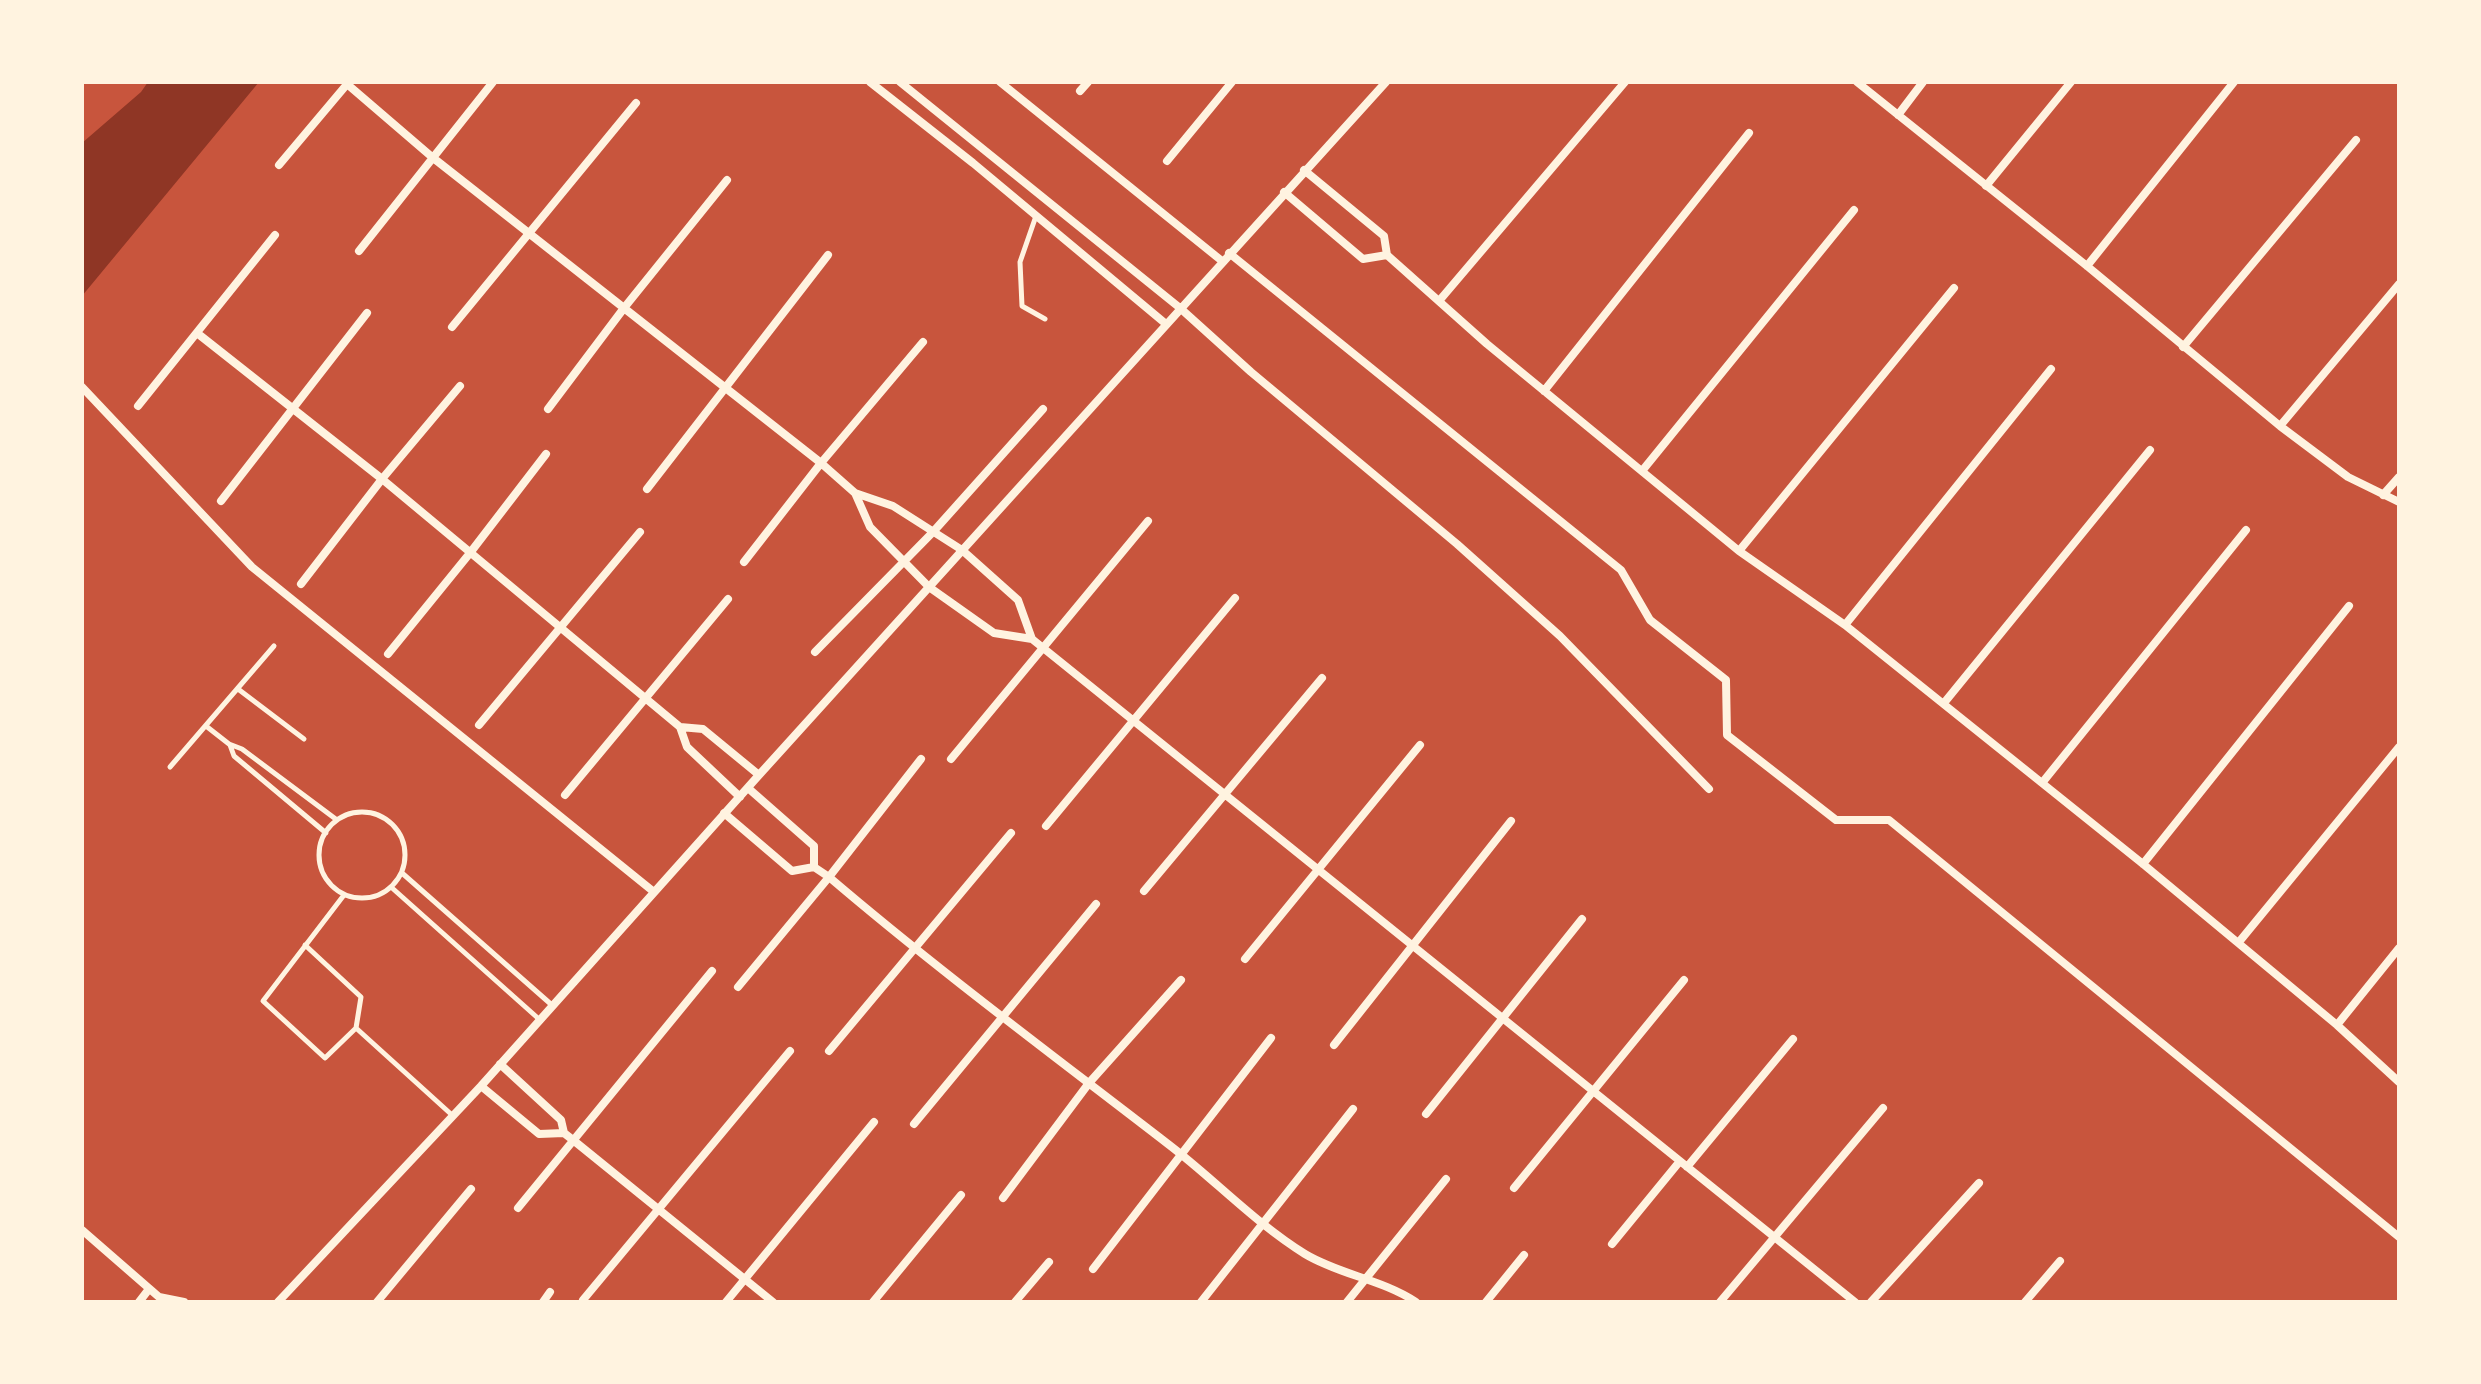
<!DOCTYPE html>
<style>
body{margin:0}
#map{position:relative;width:2481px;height:1384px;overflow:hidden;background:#c8553d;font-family:"IBM Plex Sans",sans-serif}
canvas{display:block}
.frame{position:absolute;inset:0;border:84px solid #fff3e0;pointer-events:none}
</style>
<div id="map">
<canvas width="2481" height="1384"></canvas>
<div class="frame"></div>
</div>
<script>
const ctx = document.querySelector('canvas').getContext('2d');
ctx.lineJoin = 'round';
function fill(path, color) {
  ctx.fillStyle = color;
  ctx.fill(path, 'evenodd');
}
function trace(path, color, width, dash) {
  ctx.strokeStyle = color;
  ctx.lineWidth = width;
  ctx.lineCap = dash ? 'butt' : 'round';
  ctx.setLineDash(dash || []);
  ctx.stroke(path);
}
const water = new Path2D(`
 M 148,82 L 259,82 L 82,296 L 82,143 L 141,92 Z`);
const service = new Path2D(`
 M 1036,216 L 1020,262 L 1022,306 L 1045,319
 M 238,689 L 304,739
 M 206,726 L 229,744 L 242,749 L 337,820
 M 230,745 L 234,756 L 326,833
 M 170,767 L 274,646
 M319 855a43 43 0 1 1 86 0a43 43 0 1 1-86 0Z
 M 402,873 L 553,1006
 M 391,887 L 540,1020
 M 344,895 L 263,1001 L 325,1058 L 356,1028
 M 305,945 L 361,997 L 356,1028 L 452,1115`);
const minor = new Path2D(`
 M 870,82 L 973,163 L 1166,324
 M 900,82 L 1180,308 L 1251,372 L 1457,544 L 1560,636 L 1709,789
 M 1000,82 L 1222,261
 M 1857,82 L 2087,266 L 2280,426 L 2348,477 L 2399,502
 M 347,84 L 432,157 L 821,463 L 855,493 L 893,506 L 962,550 L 1018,600 L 1032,639
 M 1080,91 L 1088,82
 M 1898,115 L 1923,82
 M 1167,161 L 1232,82
 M 279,165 L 348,83
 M 1304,170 L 1384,236 L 1387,255 L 1487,344 L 1739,551 L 1845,625 L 2143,864 L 2337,1025 L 2399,1082
 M 1986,186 L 2071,82
 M 1284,192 L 1363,259 L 1387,255
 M 359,251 L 493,82
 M 1229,253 L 1621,570 L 1650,620 L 1726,680 L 1727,735 L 1836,820 L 1889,820 L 2399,1237
 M 2087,266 L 2234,82
 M 1439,301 L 1625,82
 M 452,327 L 636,103
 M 197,333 L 382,479 L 680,727 L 687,747 L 740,797
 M 2183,347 L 2356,140
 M 82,387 L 252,567 L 654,892
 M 1544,391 L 1749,133
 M 138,406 L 275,235
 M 548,409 L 624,308 L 727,180
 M 2280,426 L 2399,284
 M 1642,471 L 1854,210
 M 647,489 L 828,255
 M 855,493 L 870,527 L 929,587 L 994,633 L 1032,639 L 1855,1302
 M 2383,495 L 2399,477
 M 221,501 L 367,313
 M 1739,551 L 1954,288
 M 744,562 L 821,463 L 923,342
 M 301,584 L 382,479 L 460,386
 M 1845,625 L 2051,369
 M 815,652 L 933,532 L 1043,409
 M 388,654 L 470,553 L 546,454
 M 1944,703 L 2150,450
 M 479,725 L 640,532
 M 680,727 L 703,729 L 759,775
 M 951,759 L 1148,521
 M 2042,783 L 2246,530
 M 748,788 L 814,846 L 814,867
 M 565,795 L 728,599
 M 724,813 L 792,871 L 814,867 L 829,877 C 938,970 1054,1056 1168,1144 C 1214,1179 1255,1223 1305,1254 C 1340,1275 1381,1279 1416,1302
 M 1046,826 L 1235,598
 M 2143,864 L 2349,606
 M 1144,891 L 1322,678
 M 2239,942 L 2399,747
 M 1245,959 L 1420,745
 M 738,987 L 829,877 L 921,759
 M 2337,1025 L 2399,948
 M 1334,1045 L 1511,821
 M 829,1051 L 1011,833
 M 500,1064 L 561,1120 L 564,1133
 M 481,1086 L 539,1134 L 564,1133 L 573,1140 L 773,1302
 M 1426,1114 L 1582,919
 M 914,1124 L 1096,904
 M 1687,1167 L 1793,1039
 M 1514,1188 L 1684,980
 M 1003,1198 L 1089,1083 L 1181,980
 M 518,1208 L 712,971
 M 82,1230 L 159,1297 L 184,1302
 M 1612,1244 L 1680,1161
 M 1093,1269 L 1271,1038
 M 583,1300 L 790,1051
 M 139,1302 L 149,1289
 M 278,1302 L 481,1086 L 759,775 L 1386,82
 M 377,1302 L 471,1189
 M 543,1302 L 550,1292
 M 726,1302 L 874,1122
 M 873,1302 L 961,1195
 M 1015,1302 L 1049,1262
 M 1201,1302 L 1353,1109
 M 1347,1302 L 1446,1179
 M 1486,1302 L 1524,1255
 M 1720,1302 L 1883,1108
 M 1871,1302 L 1979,1183
 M 2025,1302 L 2060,1261`);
fill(water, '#8f3625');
trace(service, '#fff3e0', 5);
trace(minor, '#fff3e0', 8);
</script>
